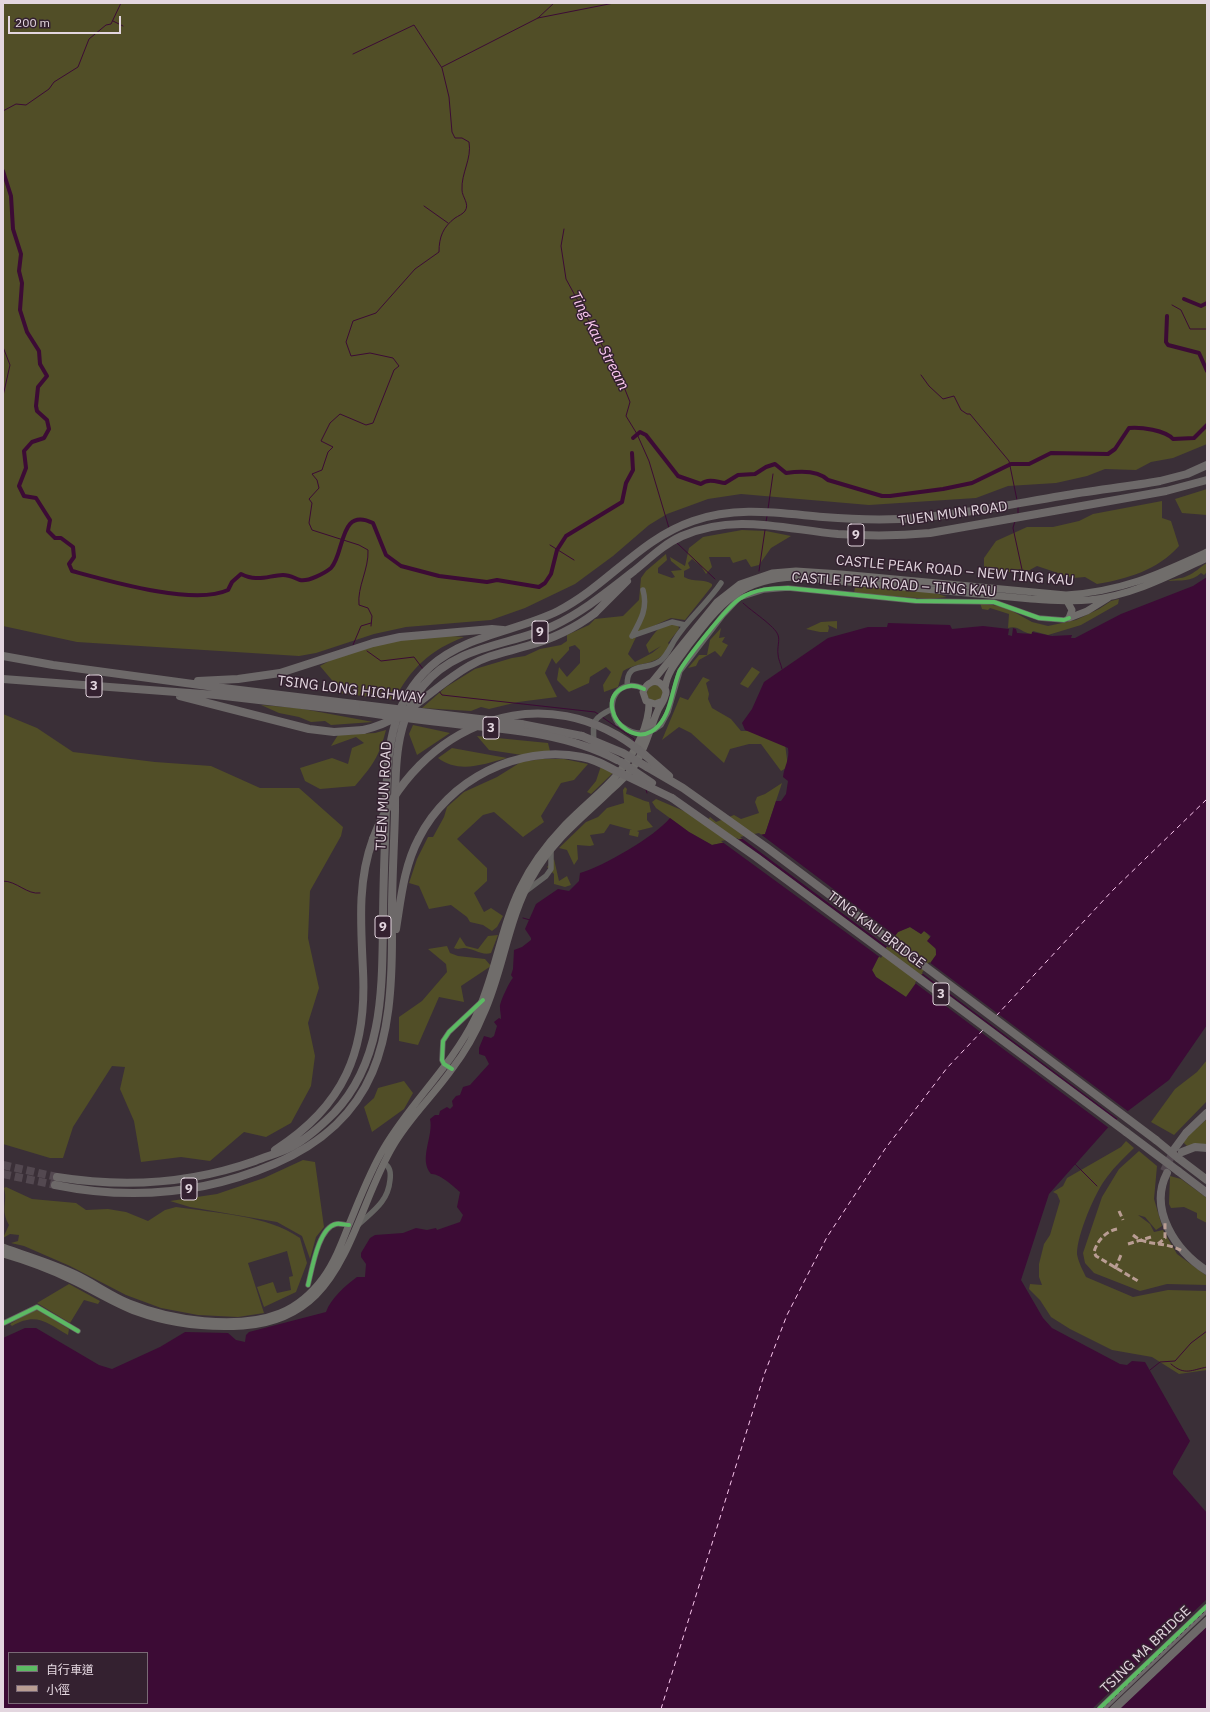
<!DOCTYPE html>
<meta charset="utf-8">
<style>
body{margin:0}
#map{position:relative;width:1210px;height:1712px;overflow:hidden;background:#3a2f37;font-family:"IBM Plex Sans","Noto Sans TC",sans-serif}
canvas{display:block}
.frame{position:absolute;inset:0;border:4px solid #e3d6df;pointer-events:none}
.legend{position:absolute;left:8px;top:1652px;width:140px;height:52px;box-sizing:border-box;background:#342130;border:1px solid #7a6976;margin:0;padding:5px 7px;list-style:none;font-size:12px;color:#e3d6df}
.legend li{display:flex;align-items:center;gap:8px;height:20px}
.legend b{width:20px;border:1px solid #7a6976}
.scale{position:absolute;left:8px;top:16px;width:113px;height:18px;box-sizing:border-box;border:2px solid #e3d6df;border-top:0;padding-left:5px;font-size:12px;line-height:14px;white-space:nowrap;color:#e3d6df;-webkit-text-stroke:3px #342130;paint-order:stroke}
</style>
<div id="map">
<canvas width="1210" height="1712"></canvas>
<div class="frame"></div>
<ul class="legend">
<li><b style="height:5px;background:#5cba63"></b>自行車道</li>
<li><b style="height:5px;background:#b99d93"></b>小徑</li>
</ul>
<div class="scale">200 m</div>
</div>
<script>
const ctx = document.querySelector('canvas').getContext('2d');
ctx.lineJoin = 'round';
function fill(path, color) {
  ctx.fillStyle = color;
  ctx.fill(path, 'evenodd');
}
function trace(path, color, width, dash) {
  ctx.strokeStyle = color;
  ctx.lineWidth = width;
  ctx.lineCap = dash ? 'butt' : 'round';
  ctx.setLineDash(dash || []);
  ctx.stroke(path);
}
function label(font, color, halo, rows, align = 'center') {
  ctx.font = font + ' "IBM Plex Sans",sans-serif';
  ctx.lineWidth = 3;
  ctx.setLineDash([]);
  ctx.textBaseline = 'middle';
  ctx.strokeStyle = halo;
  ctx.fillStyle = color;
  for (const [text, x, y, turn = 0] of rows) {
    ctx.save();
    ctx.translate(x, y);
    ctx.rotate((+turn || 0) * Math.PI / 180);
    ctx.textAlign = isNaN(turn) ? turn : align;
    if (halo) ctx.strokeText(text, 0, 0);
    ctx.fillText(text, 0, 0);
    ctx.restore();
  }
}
const green = new Path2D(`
 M 3,3 L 1207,3 L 1207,444 L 1173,458 L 1151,462 L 1136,470 L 1105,469 L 1087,476 L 1056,483 L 1008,486 L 976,498 L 869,505 L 741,494 L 708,499 L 667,514 L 649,525 L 613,556 L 575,584 L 525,608 L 491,620 L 406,627 L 374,634 L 316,653 L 299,656 L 77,642 L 3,626 Z
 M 1207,489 L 1207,515 L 1182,513 L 1175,499 Z
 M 1162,501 L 1162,518 L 1171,521 L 1179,546 C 1158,570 1127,579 1097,584 L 1085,577 L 1073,578 L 1037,566 L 1026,572 L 987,572 L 984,568 L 984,558 L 996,541 L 1027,527 L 1053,527 L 1079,521 L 1093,514 Z
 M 742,530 L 766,531 L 791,536 L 771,548 L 759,565 L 751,567 L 746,559 L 733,563 L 730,557 L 709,557 L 712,567 L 706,574 L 701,566 L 692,559 L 688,563 L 690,568 L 684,571 L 684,577 C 694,583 703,578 712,584 L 712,586 L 685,620 L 671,618 L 638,633 L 628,654 L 635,662 L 652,653 L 661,646 L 649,653 L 646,645 C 657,631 657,624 678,624 L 679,629 L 668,643 L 670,646 C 655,669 643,659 623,671 L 618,687 L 604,692 L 603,685 L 611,672 L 606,667 L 590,677 L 589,683 L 569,692 L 557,680 L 559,667 L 567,677 L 580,663 L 580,650 L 575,645 L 569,647 L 569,650 L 556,664 L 552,658 L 545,673 L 557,697 L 518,702 L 489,709 L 481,707 L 471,711 L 422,708 L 446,687 L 475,669 L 512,658 L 525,656 L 540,649 L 561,645 L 567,641 L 567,635 L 589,625 L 595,619 L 623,616 L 639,600 L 641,578 L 646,571 L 666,554 L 667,560 L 658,568 L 658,573 L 672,578 L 675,577 L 671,571 L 682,570 L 671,561 L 670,557 L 685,566 L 689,548 L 703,537 Z
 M 1207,563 L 1207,572 L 1204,575 L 1201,573 C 1191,582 1181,580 1168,581 C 1175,578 1181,579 1187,576 C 1195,573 1200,567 1207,563 Z
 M 855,587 C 885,587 920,586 947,597 L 930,599 L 854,593 Z
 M 1119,599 L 1118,604 L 1081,625 L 1048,635 L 1033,631 L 1031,634 C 1021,632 1018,625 1008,628 L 1009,614 L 990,608 L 988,610 L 982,609 L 980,603 L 1005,607 L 1032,622 L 1048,626 L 1076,620 L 1099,609 L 1111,601 Z
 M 837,621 L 837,629 L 828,625 L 829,628 L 828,632 L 820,632 L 806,629 L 821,622 Z
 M 721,628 L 719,638 L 725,637 L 722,642 L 728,645 L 721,657 L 715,651 L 699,660 L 696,666 L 688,668 L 699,655 L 707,655 L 710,640 Z
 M 439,635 L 464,637 C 430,650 411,668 394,700 L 339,693 L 336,685 L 320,666 L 333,659 L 393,640 Z
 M 752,667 L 760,672 L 748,688 L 740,684 Z
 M 703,677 L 710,680 L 706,683 L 709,694 L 708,699 L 712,708 L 731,719 L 741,731 L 761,731 L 785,744 L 788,767 L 781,771 L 761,744 L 749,744 L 730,749 L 724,763 L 691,733 L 679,727 L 662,740 L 680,697 L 688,700 Z
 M647 693a8 8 0 1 1 16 0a8 8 0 1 1-16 0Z
 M 261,705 L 298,708 L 373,722 L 331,725 L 325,721 L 311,722 L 299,717 L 279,713 Z
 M 3,714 L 37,728 L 73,752 L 155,762 L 211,766 L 260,788 L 299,788 L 343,827 L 341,836 L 310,891 L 308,938 L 319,988 L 308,1023 L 315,1056 L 311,1086 L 291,1123 L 266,1137 L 244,1132 L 210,1161 L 181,1157 L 141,1162 L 134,1121 L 120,1089 L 125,1067 L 112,1066 L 73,1127 L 63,1158 L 50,1158 L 3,1144 Z
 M 413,725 L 450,733 L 417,755 L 409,734 Z
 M 386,730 C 379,757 373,765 355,786 L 320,789 L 305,781 L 300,768 L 332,758 L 348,764 L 352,748 L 364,743 L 356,737 L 331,746 L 338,735 L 375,733 Z
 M 477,736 L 548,743 L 550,751 L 522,755 L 489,750 Z
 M 452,748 L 507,758 C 484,764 459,774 438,758 Z
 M 542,759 L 564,759 L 588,764 L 574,780 L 561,783 L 541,816 L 544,822 L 523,837 L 494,812 L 483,815 L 457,839 L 487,868 L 487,881 L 474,893 L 484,912 L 491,908 L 503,916 L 497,927 L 492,931 L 483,925 L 470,922 L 467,917 L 451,905 L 429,909 L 419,886 L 409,883 L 417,859 L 428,837 L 433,837 L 444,817 L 447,807 L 464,792 L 497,777 L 521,762 Z
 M 601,766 L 614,772 L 591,794 L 587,792 L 596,781 Z
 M 782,783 L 765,834 L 712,845 L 689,832 L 656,808 L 652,802 L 656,799 L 707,821 L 710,817 L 716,822 L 734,815 L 741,819 L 759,813 L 755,802 L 757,797 L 765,794 Z
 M 625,787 L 627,789 L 626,794 C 635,796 640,800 649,802 L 651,812 L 647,813 L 647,820 L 653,827 L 637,831 L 639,832 L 638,837 L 629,835 L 630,830 L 632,830 L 610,824 L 604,833 L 590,835 L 594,845 L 590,846 L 577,845 L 578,859 L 574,865 L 567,850 L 559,848 L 586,822 L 598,817 L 607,808 L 624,803 L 623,790 Z
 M 554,859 L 559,881 L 567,876 L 571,885 L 565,887 L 554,884 L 554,874 L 547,867 Z
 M 910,927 L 921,934 L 924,931 C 932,937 936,945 936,955 L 906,997 L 876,977 L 872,970 L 878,958 L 898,932 Z
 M 498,935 L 491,953 C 482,956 473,948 464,948 C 459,948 459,950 454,948 L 460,937 L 466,946 L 478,949 L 488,936 Z
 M 447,946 L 450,953 L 458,956 L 485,959 L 491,966 L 461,986 L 464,1002 L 439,997 L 418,1045 L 399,1041 L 399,1017 L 422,1001 L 447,972 L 446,964 L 428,949 Z
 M 1207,1060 L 1207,1101 L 1174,1135 L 1151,1122 L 1175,1089 L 1197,1072 Z
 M 404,1081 L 413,1093 L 404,1109 L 372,1132 L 364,1107 L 374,1098 L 378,1088 Z
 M 1207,1119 L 1207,1145 L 1187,1146 L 1182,1141 Z
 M 1126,1141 L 1134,1148 C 1125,1157 1115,1166 1107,1177 C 1095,1192 1077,1235 1077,1254 C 1078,1261 1083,1271 1086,1277 L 1133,1297 L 1168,1290 L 1207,1291 L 1207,1370 L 1179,1374 L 1152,1357 L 1112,1350 L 1070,1329 L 1051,1317 L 1040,1300 L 1029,1289 L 1030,1284 L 1042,1285 L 1039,1277 L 1039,1264 L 1044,1244 L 1050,1235 L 1060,1201 L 1057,1194 L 1053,1192 L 1063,1186 L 1067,1178 L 1121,1147 Z
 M 1139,1151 L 1157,1166 L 1154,1199 L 1162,1226 L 1156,1230 L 1145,1217 L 1138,1215 L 1150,1224 L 1154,1232 L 1163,1230 L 1177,1254 L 1207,1276 L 1207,1285 L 1167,1284 L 1140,1291 L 1094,1273 L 1085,1263 L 1083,1253 L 1102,1197 L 1119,1169 Z
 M 303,1160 L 315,1162 L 324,1227 L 316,1237 L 310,1259 L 302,1236 L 277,1222 L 190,1207 L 170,1201 L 217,1194 L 264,1178 Z
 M 1170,1176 L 1181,1179 L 1207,1198 L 1207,1223 L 1197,1218 L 1197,1213 L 1184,1207 L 1171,1208 L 1169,1204 Z
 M 6,1187 L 32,1199 L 76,1203 L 86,1210 L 108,1209 L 126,1212 L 148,1221 L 165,1210 L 176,1207 C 215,1213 267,1215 300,1238 L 307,1263 L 296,1292 L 264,1307 L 257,1287 L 273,1282 L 277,1293 L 291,1290 L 289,1277 L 293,1276 L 287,1251 L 248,1263 L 264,1313 L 238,1317 L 198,1315 L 161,1308 L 126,1295 L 70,1266 L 24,1246 L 11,1243 L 18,1241 L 19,1235 L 10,1234 L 3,1238 L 9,1225 C 0,1209 8,1203 4,1188 Z
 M 69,1284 L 100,1301 L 98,1304 L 84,1300 L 70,1323 L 37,1303 Z
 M 38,1310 L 69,1329 L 68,1335 C 46,1322 36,1312 12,1326 L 10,1324 L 32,1311 Z`);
const water = new Path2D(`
 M 1207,577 L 1207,1025 L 1169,1080 L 1112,1123 L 1049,1194 L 1021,1280 L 1043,1318 L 1052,1328 L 1120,1364 L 1127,1365 L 1132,1361 L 1145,1362 L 1190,1441 L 1173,1471 L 1173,1474 L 1207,1513 L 1207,1709 L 3,1709 L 3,1338 L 25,1328 L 36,1328 L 99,1365 L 112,1369 L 160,1347 L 185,1332 L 228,1333 L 236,1340 L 245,1342 L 246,1335 L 249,1332 L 326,1312 C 331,1298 345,1286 357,1277 L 365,1277 L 366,1264 L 361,1257 L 361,1253 L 370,1238 L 375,1235 L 403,1233 L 416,1228 L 427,1230 L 436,1228 L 437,1230 L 460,1222 L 463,1215 L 457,1207 L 460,1192 C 453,1186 439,1173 431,1174 C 418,1159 434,1136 430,1119 L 435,1115 L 439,1115 L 440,1111 L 447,1107 L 450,1109 L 453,1106 L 452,1101 L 456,1096 L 460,1095 L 463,1087 L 470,1085 L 489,1064 L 485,1056 L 479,1054 L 479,1048 L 484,1036 L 491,1038 L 494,1036 L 497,1026 L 494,1022 L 499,1018 L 501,1019 C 501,1014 500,1012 500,1007 C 499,1004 510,980 513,978 L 511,975 L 513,969 L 514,950 L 522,947 L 531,940 L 531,938 L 525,929 L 536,904 L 558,889 L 569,891 L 579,881 L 580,873 C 604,866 654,837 670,818 L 689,832 L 712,845 L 765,834 L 776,801 L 781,801 L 786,794 L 788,781 L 783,777 C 784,767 790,759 788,748 L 745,730 L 742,723 L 752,709 L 764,682 L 828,638 L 868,627 L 887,627 L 888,623 L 950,625 L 952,629 L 983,626 L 1009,629 L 1008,635 L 1012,636 L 1013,628 L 1016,629 L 1017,633 L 1032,634 L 1032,632 L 1052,636 L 1072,635 L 1071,638 L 1075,638 L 1121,614 L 1193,586 ZM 910,927 L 921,934 L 924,931 L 931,936 L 927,941 L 936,949 L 936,955 L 906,997 L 876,977 L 872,970 L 878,958 L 898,932 ZM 9,1653 L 147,1653 L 147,1703 L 9,1703 Z`);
const pier = new Path2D(`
 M 759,833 L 897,937 L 889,948 L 740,837 Z
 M 737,838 L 887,949 L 881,958 L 721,841 Z
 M 929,962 L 1129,1112 L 1119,1120 L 922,973 Z
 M 921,974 L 1117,1121 L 1109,1128 L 915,983 Z
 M 1207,1599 L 1207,1626 L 1119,1709 L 1092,1709 Z`);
const stream = new Path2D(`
 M 538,18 L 614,3
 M 113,21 L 123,26
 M 353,54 L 414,25 L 442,68 L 449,97 L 452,132 L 455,138 L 462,138 L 469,142 C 472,159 461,173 462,190 C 462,197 470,204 465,211 C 463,214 458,216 455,218 C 443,227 439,237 439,252 L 415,269 L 376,313 L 353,321 L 346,342 L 351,356 L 370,353 L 393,358 L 399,366 L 394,370 L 373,423 L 366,425 L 340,414 L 330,423 L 321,441 L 333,447 L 328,452 L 322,470 L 312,474 L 317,480 L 319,488 L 309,499 L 312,503 L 309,523 L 312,530 L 359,545 L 368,550 C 369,569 357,587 359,605 L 368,608 L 372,616 L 371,626
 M 442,67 L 538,18 L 554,3
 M 3,111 L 16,104 L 26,105 L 49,89 L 54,82 L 78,67 L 89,39 L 106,25 L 111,24 L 121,3
 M 424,206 L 448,223
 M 564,229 L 561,246 L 566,279 L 603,347 L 616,367 L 630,402 L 626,416 L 637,434 L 649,461 L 669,528
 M 1172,305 L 1181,310 L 1190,329 L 1207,329
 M 3,347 L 10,365 L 3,396
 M 921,375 L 929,386 L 943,399 L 954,396 L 961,410 L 967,414 L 970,414 L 1009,461 L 1017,500
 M 768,509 L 773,474
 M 1018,514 L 1018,507
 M 1015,521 L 1013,528 L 1023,574
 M 766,522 L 767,516
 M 677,543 L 715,579
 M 550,545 L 574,560
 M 759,571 L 765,530
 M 743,603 C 751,611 775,626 778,635 C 780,640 777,648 778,654 C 778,659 781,664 782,669
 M 353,645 L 361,626 L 371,623
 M 367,651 L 381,661 L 414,657 L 423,669
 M 439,691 L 442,695 L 595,712 L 598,714
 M 602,717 L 634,739 L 634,742
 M 646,790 L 647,793
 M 3,881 C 17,881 27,895 40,893
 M 523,918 L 530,920
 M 1075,1164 L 1097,1186
 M 1171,1364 C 1185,1376 1191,1370 1207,1367
 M 1150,1370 L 1160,1362 L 1175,1361 L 1191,1343 L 1207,1331`);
const canal = new Path2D(`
 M 3,171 L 11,196 L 13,229 L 21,254 L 19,271 L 22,283 L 20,310 L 27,332 L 39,351 L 40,364 L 47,376 L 38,387 L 36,406 L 37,411 L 47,420 L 49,429 L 44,438 L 32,442 L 24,451 L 26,468 L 19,486 L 24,496 L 36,498 L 50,520 L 48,531 L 55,538 L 61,538 L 73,547 L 74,557 L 69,564 L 72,571 C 109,581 194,606 228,590 L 232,582 L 241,574 C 245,576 251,578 256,578 C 264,579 274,575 283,575 C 290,575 294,578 300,580 C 308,582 325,573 331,568 C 345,553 339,506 373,523 L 386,555 L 401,566 L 439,576 L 487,582 L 497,580 L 539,587 L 545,583 L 551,574 L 557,550 L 566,536 L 622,502 L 626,483 L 633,470 L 632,453
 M 1184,299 L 1201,306 L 1207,303
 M 1167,316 L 1166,342 L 1168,345 L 1199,353 L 1207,371
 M 633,438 L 640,432 L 646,435 L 678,476 L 701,484 C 709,478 717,482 725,483 L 738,475 L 755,474 L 766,467 L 775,464 L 786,473 C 799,471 818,470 828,480 L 882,496 L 890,496 L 943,489 L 972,483 L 1011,464 L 1029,464 L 1051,453 L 1108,454 L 1115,449 L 1129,428 C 1141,427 1165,430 1173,439 L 1194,438 L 1207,425`);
const ferry = new Path2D(`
 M 996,1016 L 1112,891 L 1207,799
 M 661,1709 L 764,1375 L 787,1315 L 827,1237 L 885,1149 L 947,1068 L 983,1030`);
const highwayTunnel = new Path2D(`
 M 3,1165 L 57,1177
 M 1164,1171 L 1175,1148
 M 3,1174 L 55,1185`);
const minor = new Path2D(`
 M 632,636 L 672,622 L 685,625
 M 632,636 C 641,620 648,608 643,590
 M 627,686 C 627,660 644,672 660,661 C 666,657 670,648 674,641 C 687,619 707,604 721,583
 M 618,723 C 603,703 619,676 644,689
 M 655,729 L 661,725 L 668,712 L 680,671 L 723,615 L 739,598 L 764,590 L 788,588 L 916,601 L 994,602 L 1039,618 L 1064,620 L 1069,618
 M 594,744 C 593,722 591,719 612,709
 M 526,891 L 546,876 L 551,869 L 551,849
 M 452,1069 L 444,1064 L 442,1060 L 443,1041 L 449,1032 L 481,1002
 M 358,1225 C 373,1211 388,1202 390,1180 C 391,1172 390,1167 384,1163
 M 308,1285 C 312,1270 318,1228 336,1224 C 340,1223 345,1225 349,1225
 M 3,1322 L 4,1323 L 37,1307 L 78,1331`);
const major = new Path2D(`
 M 1067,601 L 1072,610 L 1069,618
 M 1069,618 L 1087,611 L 1108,598
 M 652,682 L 717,602 L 740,584 L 772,573 L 796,571 L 841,574 L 1066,595 C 1123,591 1157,575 1207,552
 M 665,688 C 667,671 679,659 688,646 C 720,604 740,578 796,577 L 1031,599 C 1050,600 1070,602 1089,600 C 1131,596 1169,576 1207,558
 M 3,1247 C 27,1256 52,1263 75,1274 C 94,1283 110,1295 129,1303 C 171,1320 237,1330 280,1313 C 297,1306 312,1293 323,1278 C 334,1263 341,1245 348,1227 C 359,1201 369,1173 384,1148 C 411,1102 451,1067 475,1018 C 495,976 500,929 520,888 C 531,865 547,844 565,825 C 595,794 622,779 641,737 C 646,725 649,715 649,703
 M 3,1254 C 27,1261 51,1270 74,1281 C 95,1291 115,1304 137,1312 C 170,1324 208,1328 243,1326 C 271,1324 297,1314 316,1295 C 352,1259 366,1191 393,1146 C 409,1118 433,1096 452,1069 C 465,1052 476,1033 484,1013 C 504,969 508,918 533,876 C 553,840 580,820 609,792 C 618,784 628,775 635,765 C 646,748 650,728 658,710 C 660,706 664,701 665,696 C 667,692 666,689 663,686 C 656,677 646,683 643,692 L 646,701 L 655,704 L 663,701`);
const highway = new Path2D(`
 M 595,613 L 627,581
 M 3,656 L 53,665 L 215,687 L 363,705
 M 3,679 L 216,695 L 362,712
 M 198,681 L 238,679 L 280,673 L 373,643 L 400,637 L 492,629 L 503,630
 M 180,696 L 309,729 L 334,732 L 363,730
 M 521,724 L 582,736
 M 645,755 L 669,776
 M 647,767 L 683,788 L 766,847 L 1156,1140
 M 672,798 L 756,857 L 1126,1132
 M 396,929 C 401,898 404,866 419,838 C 448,780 518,744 582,757 C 594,759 605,765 616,771
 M 1175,1148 L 1186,1133 L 1207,1113
 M 275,1150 C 344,1106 367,1051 363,971 C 361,926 357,882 373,839
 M 1182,1152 L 1195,1147 L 1207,1148
 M 1178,1158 L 1207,1180
 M 1178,1171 L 1207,1193
 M 1167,1173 C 1148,1210 1176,1251 1207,1271
 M 57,1177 C 125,1188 190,1184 255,1161 C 267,1156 280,1153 291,1147 C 307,1139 321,1126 334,1113 C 383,1061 382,991 383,924 C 383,885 385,847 386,808 C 387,755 389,703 431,666 C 466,635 518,631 558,611 C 607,586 640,539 693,521 C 737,506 777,513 823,517 C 848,519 874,520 900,519 C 954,516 1007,505 1061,496 C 1094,490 1127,487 1160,481 L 1187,474 L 1207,465
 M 55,1185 C 129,1200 204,1194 274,1164 C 379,1119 392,1040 392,936 C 391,895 394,853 395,811 C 395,768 395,721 423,686 C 456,645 509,646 553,626 C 583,612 608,591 634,571 C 650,558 664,544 682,536 C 735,513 783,529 838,534 C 868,536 899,536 930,533 L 1166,491 L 1207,480
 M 1101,1709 L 1207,1608
 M 1114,1709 L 1207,1621`);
const rail = new Path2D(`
 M 1102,1709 L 1207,1609`);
const minorBridge = new Path2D(`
 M 618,723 C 630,733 641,737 655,729`);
const highwayBridge = new Path2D(`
 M 363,705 L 521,724
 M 362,712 C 396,717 430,721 464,725 C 516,730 570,735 617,760
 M 363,730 C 408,720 431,688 469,666 C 487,655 507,652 527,646 C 552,639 574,629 595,613
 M 582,736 L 623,753 L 647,767
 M 621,762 L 652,783
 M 616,771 L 672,798
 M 373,839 C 416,724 545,670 645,755
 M 1126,1132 L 1178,1171
 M 1156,1140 L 1178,1158`);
const quiet = new Path2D(`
 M 1119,1211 L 1123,1220
 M 1117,1229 C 1106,1231 1097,1241 1094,1252 L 1096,1256 L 1138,1281
 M 1133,1235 C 1147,1247 1166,1241 1182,1251
 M 1128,1244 L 1151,1237
 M 1158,1244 L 1165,1238 L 1165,1222
 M 1115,1269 L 1121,1255`);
const cycleway = new Path2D(`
 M 644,689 C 636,685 629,684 621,689 C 588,709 653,776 672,696 C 674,688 676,680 679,672 C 686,659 729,604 741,598 C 755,589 772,588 788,588 L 916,601 L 994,602 L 1039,618 L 1064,620 L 1069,618
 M 452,1069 L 444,1064 L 442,1060 L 443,1041 L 449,1032 L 483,1000
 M 308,1285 C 312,1270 318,1228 336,1224 C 340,1223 345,1225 349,1225
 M 3,1322 L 4,1323 L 37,1307 L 78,1331
 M 1099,1709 L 1207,1606`);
const shields = [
 [856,535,16],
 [540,632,16],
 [94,686,16],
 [491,728,16],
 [383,927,16],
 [941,994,16],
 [189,1189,16]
];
const shieldNames = [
 ["9",856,535],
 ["9",540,632],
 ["3",94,686],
 ["3",491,728],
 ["9",383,927],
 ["3",941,994],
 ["9",189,1189]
];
const streetNames = [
 ["TUEN MUN ROAD",953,514,-8],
 ["CASTLE PEAK ROAD – NEW TING KAU",955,571,5],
 ["CASTLE PEAK ROAD – TING KAU",894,585,4],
 ["TSING LONG HIGHWAY",351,690,7],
 ["TUEN MUN ROAD",384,796,-87],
 ["TING KAU BRIDGE",876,930,37],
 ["TSING MA BRIDGE",1146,1650,-44]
];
const waterNames = [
 ["Ting Kau Stream",599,341,62]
];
fill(green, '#514e27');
fill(water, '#3c0b35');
fill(pier, '#3a2f37');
trace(stream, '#3c0b35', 1);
trace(canal, '#3c0b35', 4);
trace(ferry, '#f9c6ed', 1, [5, 4]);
trace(highwayTunnel, '#534850', 8, [8, 4]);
trace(minor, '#656462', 5.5);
trace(major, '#706d6b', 7);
trace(highway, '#6d6969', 8);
trace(rail, '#706b6d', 2.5);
trace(rail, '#342130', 1, [3]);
trace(minorBridge, '#656462', 5.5);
trace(highwayBridge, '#6d6969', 8);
trace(quiet, '#b99d93', 3, [6, 3]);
trace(cycleway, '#5cba63', 4);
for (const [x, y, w] of shields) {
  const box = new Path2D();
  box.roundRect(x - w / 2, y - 11, w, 22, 3);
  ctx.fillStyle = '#342130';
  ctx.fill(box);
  trace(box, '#e3d6df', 1);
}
label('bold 13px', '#e3d6df', null, shieldNames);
label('14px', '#e3d6df', '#342130', streetNames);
label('italic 15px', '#f9c6ed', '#342130', waterNames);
</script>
